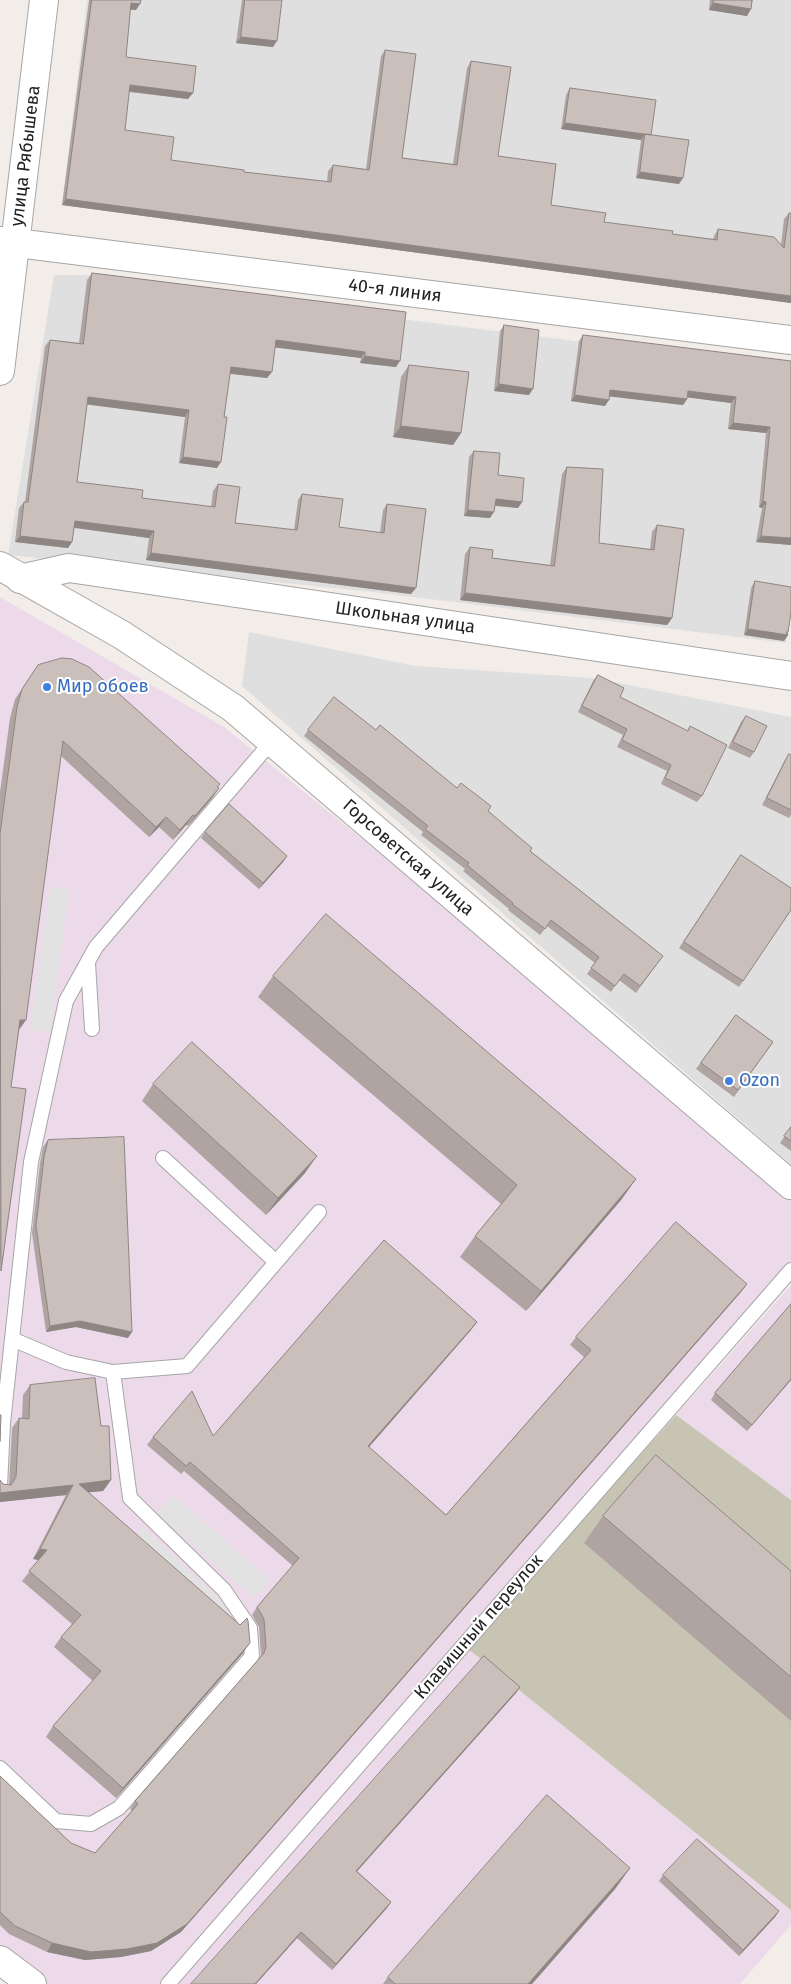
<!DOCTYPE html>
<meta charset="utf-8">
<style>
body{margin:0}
canvas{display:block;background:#f2ede8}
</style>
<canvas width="791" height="1984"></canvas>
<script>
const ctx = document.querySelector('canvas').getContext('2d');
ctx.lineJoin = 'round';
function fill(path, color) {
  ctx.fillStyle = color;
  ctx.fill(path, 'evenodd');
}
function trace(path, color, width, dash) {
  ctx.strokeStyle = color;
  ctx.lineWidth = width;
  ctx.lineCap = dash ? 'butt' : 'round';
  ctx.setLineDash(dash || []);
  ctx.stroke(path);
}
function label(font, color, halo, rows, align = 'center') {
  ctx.font = font + ' "Fira Sans",sans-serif';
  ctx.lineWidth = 4;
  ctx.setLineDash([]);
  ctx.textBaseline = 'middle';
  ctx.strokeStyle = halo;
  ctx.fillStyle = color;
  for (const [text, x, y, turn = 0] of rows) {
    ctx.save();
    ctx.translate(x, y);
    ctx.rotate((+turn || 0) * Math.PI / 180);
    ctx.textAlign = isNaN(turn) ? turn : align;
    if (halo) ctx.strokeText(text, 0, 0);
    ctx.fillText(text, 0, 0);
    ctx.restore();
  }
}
const residential = new Path2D(`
 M 87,0 L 791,0 L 791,303 L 62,205 Z
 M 54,275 L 88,275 L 129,285 L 791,368 L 791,589 L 786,643 L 373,592 L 8,555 Z
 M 249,632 L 415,666 L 593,678 L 791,717 L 791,1165 L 242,686 Z`);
const industrial = new Path2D(`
 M 0,597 L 224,727 L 791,1187 L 791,1270 L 467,1648 L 791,1910 L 791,1925 L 740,1984 L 172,1984 L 176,1974 L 161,1984 L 37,1984 L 0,1953 Z
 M 791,1285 L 791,1500 L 676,1415 Z`);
const construction = new Path2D(`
 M 676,1415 L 791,1500 L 791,1910 L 467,1648 Z`);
const parking = new Path2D(`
 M 50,887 L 69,890 L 50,1032 L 30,1030 Z
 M 173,1495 L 270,1580 L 254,1598 L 157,1513 Z
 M 142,1527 L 213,1593 L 242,1632 L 132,1540 Z`);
const service = new Path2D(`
 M 88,963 L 92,1029
 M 163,1158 L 276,1262
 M 12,1339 L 66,1362 L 113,1372 L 187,1366 L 319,1212
 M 0,1487 L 3,1423 L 31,1162 L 66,1001 L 96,947 L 272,741
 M 0,1768 L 56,1821 L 91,1824 L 119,1808 L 252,1656 L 250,1628 L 224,1590 L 130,1498 L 113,1372
 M 168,1984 L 791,1270`);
const minor = new Path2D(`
 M 20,579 L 69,568 L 791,676
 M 0,1960 L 32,1984`);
const tertiary = new Path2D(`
 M 0,241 L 791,340
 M 0,371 L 44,0
 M 0,566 L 122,635 L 233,708 L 791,1185`);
const wall = new Path2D(`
 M 89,0 L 141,0 L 136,10 L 130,10 L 126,57 L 188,99 L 129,92 L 125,130 L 171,160 L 244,172 L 327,182 L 328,171 L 333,165 L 366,169 L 381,56 L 385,50 L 402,158 L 453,164 L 467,68 L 471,61 L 498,156 L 551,205 L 604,222 L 672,234 L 713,239 L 714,236 L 718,229 L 781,245 L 784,219 L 789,213 L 791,303 L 62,205 Z
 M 242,0 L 282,0 L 273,47 L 236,43 Z
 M 710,0 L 753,0 L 747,16 L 709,10 Z
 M 570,88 L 651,135 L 679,184 L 636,178 L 641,140 L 561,129 L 566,95 Z
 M 92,273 L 406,312 L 396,367 L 360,363 L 361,358 L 275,347 L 267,378 L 230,374 L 217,468 L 179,463 L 185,417 L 87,404 L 77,482 L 142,498 L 211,507 L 213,491 L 218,484 L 235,523 L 294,530 L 298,500 L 302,494 L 339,527 L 380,533 L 383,510 L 387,504 L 411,594 L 146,560 L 149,538 L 74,528 L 72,542 L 68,548 L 15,542 L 19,508 L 24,502 L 25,502 L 45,346 L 50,340 L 79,343 L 87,280 Z
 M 504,325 L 529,395 L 494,391 L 500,331 Z
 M 583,335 L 791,361 L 791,545 L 756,542 L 762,508 L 759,507 L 766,433 L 728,429 L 731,403 L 687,397 L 687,399 L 683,405 L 610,396 L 605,406 L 571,401 L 579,341 Z
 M 409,365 L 461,433 L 453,445 L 393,437 L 401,377 Z
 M 474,451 L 498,475 L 522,502 L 518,508 L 495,506 L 490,518 L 464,516 L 469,457 Z
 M 567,467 L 599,543 L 650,549 L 652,532 L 657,525 L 672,618 L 667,625 L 460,600 L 465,554 L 470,547 L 492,558 L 550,565 L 562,474 Z
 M 755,581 L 788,632 L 787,633 L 788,635 L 784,641 L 744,635 L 751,588 Z
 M 38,665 L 219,788 L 212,798 L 188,826 L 186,825 L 173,840 L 159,827 L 149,837 L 61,756 L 19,1030 L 11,1087 L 0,1271 L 0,792 L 10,718 L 15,699 Z
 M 598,675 L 620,697 L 687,731 L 690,726 L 702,796 L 697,802 L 661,784 L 667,771 L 617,747 L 623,735 L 578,712 L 593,681 Z
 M 746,716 L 754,752 L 750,758 L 728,748 L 741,722 Z
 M 308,730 L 376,730 L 457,788 L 488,811 L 530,851 L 663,956 L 636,993 L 619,980 L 611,992 L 587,974 L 595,963 L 547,926 L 540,935 L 508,910 L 509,909 L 463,871 L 465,869 L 421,835 L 423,832 L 304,736 Z
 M 789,754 L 791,755 L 791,815 L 789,818 L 762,805 L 785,760 Z
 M 205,832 L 287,856 L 283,862 L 259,889 L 201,838 Z
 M 741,855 L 791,910 L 739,987 L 679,948 Z
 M 273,976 L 636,1179 L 621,1200 L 526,1311 L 460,1257 L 475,1236 L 501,1204 L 258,997 Z
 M 736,1015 L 773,1042 L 734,1097 L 696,1069 Z
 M 153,1084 L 305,1173 L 266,1215 L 142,1101 Z
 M 791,1127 L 791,1151 L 780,1143 Z
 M 48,1140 L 128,1338 L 76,1327 L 46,1332 L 32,1233 L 40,1163 L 43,1147 Z
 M 747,1284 L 741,1292 L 181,1932 L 151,1951 L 121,1957 L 85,1960 L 47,1952 L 9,1934 L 0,1925 L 0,1776 L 71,1843 L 95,1853 L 132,1811 L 130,1809 L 135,1801 L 260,1659 L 261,1655 L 259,1627 L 252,1615 L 257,1607 L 293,1566 L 184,1471 L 181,1474 L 147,1445 L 153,1437 L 213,1436 L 477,1322 L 471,1330 L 369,1447 L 446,1515 L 584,1357 L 570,1345 L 576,1337 Z
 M 791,1304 L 791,1380 L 747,1431 L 711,1400 L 715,1393 Z
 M 30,1385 L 101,1426 L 111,1480 L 103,1491 L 88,1492 L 243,1653 L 116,1798 L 46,1737 L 53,1726 L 93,1681 L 54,1647 L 61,1637 L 72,1624 L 22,1581 L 39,1560 L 33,1559 L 66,1495 L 0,1502 L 0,1493 L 3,1484 L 9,1485 L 12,1428 L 19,1418 L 22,1418 L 23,1395 Z
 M 603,1516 L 791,1571 L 791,1721 L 584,1543 Z
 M 520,1687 L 516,1693 L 357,1871 L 391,1902 L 387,1908 L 332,1970 L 297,1938 L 256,1984 L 191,1984 Z
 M 630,1868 L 615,1889 L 532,1984 L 383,1984 L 388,1977 Z
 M 663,1875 L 779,1911 L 775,1917 L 739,1956 L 659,1881 Z`);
const shadedWall = new Path2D(`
 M 131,3 L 140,4 L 136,10 L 126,9 Z
 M 713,3 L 751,9 L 747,16 L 709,10 Z
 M 241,37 L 277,41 L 273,47 L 236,43 Z
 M 130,85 L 193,93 L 188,99 L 126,91 Z
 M 565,123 L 651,135 L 645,134 L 641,140 L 561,129 Z
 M 640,172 L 683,178 L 679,184 L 636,178 Z
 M 66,199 L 791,296 L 791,303 L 62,205 Z
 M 276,340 L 365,352 L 361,358 L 271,347 Z
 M 365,356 L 400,361 L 396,367 L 360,363 Z
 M 231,367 L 272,372 L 267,378 L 226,373 Z
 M 499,384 L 533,389 L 529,395 L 494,391 Z
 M 610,390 L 687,399 L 683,405 L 606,396 Z
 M 688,391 L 736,397 L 731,403 L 684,397 Z
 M 575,395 L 609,400 L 605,406 L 571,401 Z
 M 88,397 L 189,410 L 185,417 L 83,404 Z
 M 733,423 L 770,427 L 766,433 L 728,429 Z
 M 401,426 L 461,433 L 453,445 L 393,437 Z
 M 183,457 L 221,462 L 217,468 L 179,463 Z
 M 496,499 L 522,502 L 518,508 L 491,505 Z
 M 763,501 L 766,502 L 762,508 L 759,507 Z
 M 468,510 L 494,512 L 490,518 L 464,516 Z
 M 75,521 L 154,531 L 149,538 L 70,527 Z
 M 20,536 L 72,542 L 68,548 L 15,542 Z
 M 761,536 L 791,538 L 791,545 L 756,542 Z
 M 151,553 L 416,588 L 411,594 L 146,560 Z
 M 465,593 L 672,618 L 667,625 L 460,600 Z
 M 748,629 L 786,632 L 788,632 L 787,634 L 788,635 L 784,641 L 744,635 Z
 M 219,788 L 212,798 L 188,826 L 195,816 Z
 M 193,815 L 186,825 L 173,840 L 180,830 Z
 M 166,817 L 159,827 L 149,837 L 156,827 Z
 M 287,856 L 283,862 L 259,889 L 263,883 Z
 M 20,1020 L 26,1020 L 19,1030 Z
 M 317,1156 L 305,1173 L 266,1215 L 278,1198 Z
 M 636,1179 L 621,1200 L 526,1311 L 541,1291 Z
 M 747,1284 L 741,1292 L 181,1932 L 151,1951 L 121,1957 L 85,1960 L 47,1952 L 52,1943 Z
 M 80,1321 L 132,1332 L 128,1338 L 76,1327 L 46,1332 L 50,1326 Z
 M 477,1322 L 471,1330 L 362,1455 L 368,1446 Z
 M 791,1379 L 791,1380 L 747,1431 L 752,1425 Z
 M 111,1480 L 103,1491 L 72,1494 L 79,1484 Z
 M 73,1485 L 66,1495 L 0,1502 L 0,1493 Z
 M 40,1549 L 47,1550 L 40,1560 L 33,1559 Z
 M 250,1643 L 243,1653 L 116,1798 L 123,1788 Z
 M 520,1687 L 516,1693 L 352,1877 L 356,1871 Z
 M 630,1868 L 615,1889 L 532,1984 L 528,1984 Z
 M 391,1902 L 387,1908 L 332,1970 L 336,1964 Z
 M 779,1911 L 775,1917 L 739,1956 L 743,1950 Z
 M 301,1932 L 297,1938 L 256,1984 L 255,1984 Z`);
const building = new Path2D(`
 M 92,0 L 141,0 L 140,4 L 131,3 L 126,57 L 196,66 L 193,93 L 130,85 L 125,130 L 174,137 L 171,160 L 244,170 L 244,172 L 331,182 L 333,165 L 369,170 L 385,50 L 416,54 L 402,158 L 457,165 L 471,61 L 511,67 L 498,156 L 556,164 L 551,205 L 606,213 L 604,222 L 673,231 L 672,234 L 717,240 L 718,229 L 774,237 L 784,248 L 789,213 L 791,213 L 791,296 L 66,199 Z
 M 245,0 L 282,0 L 277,41 L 241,37 Z
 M 714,0 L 752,0 L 751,9 L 713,3 Z
 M 570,88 L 656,100 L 651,135 L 565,123 Z
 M 645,134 L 689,140 L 683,178 L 640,172 Z
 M 92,273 L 406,312 L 400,361 L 365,356 L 365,352 L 276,340 L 272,372 L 231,367 L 224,417 L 227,417 L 221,462 L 183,457 L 189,410 L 88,397 L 77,482 L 143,490 L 142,498 L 215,507 L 218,484 L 240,487 L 235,523 L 297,530 L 302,494 L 343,499 L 339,527 L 384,533 L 387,504 L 426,509 L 416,588 L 151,553 L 154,531 L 75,521 L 72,542 L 20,536 L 24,502 L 28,502 L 50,340 L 83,344 Z
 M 504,325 L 539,330 L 533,389 L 499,384 Z
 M 583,335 L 791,361 L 791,538 L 761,536 L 766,502 L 763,501 L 770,427 L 733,423 L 736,397 L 688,391 L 687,399 L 610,390 L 609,400 L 575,395 Z
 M 409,365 L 469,372 L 461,433 L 401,426 Z
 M 474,451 L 500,453 L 498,475 L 524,478 L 522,502 L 496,499 L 494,512 L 468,510 Z
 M 567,467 L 603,469 L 599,543 L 654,550 L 657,525 L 684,529 L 672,618 L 465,593 L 470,547 L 493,550 L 492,558 L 554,566 Z
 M 755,581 L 791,587 L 791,613 L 788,632 L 786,632 L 788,635 L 748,629 Z
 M 62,658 L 72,659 L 89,667 L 220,784 L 217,787 L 219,788 L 195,816 L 193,815 L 180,830 L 166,817 L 156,827 L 63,741 L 26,1020 L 20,1020 L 11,1087 L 26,1089 L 1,1271 L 0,834 L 17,707 L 22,689 L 38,665 Z
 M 598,675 L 624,688 L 620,697 L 688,731 L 690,726 L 727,745 L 702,796 L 665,778 L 671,765 L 622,740 L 627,729 L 582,706 Z
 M 334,697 L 376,730 L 380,725 L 457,788 L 461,783 L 491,806 L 488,811 L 532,848 L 530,851 L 663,956 L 640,986 L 624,974 L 615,986 L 591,968 L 599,957 L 551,920 L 545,929 L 512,904 L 513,903 L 467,865 L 469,863 L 425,829 L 428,826 L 308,730 Z
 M 746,716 L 767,726 L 754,752 L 733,742 Z
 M 789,754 L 791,755 L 791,810 L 767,798 Z
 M 229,804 L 287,856 L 263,883 L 205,832 Z
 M 741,855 L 791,888 L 791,910 L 743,981 L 684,942 Z
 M 326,914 L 636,1179 L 541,1291 L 475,1236 L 517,1185 L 273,976 Z
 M 736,1015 L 773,1042 L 738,1090 L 701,1063 Z
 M 192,1042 L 317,1156 L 278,1198 L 153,1084 Z
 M 791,1127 L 791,1141 L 784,1136 Z
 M 124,1137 L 132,1332 L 80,1321 L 50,1326 L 36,1226 L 44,1157 L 48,1140 Z
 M 676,1222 L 747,1284 L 187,1924 L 157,1943 L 127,1949 L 91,1952 L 52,1943 L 15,1926 L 0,1912 L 0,1776 L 71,1843 L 95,1853 L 138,1804 L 135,1801 L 264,1653 L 266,1647 L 264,1619 L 257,1607 L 299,1558 L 190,1462 L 186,1466 L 153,1437 L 192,1391 L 213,1436 L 384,1240 L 477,1322 L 368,1446 L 446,1515 L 591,1350 L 576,1337 Z
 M 791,1304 L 791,1379 L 752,1425 L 715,1393 Z
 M 95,1378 L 101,1426 L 109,1426 L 111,1480 L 79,1484 L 240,1625 L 247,1618 L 248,1621 L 250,1643 L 123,1788 L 53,1726 L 101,1671 L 61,1637 L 81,1615 L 29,1571 L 47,1550 L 40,1549 L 73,1485 L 0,1493 L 0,1480 L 3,1484 L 11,1485 L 16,1477 L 19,1418 L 29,1419 L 30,1385 Z
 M 0,1415 L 1,1415 L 0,1441 Z
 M 656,1455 L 791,1571 L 791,1677 L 603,1516 Z
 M 484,1656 L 520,1687 L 356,1871 L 391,1902 L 336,1964 L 301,1932 L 255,1984 L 191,1984 Z
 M 547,1795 L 630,1868 L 528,1984 L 395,1984 L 388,1977 Z
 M 697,1839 L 779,1911 L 743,1950 L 663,1875 Z`);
const markers = [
 [47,687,5,"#3f7fe0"],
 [729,1081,5,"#3f7fe0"]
];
const streetNames = [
 ["улица Рябышева",26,156,-83],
 ["40-я линия",395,291,7],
 ["Школьная улица",405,618,8],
 ["Горсоветская улица",408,858,41],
 ["Клавишный переулок",479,1627,-49]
];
const shopNames = [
 ["Мир обоев",57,687],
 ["Ozon",739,1081]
];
fill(residential, '#e0dfdf');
fill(industrial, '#ecdaeb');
fill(construction, '#c8c4b3');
fill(parking, '#e2e2e2');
trace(service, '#a6a6a6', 16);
trace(minor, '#a6a6a6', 30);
trace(tertiary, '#a6a6a6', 30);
trace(service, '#fff', 14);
trace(minor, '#fff', 28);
trace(tertiary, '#fff', 28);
fill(wall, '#afa4a1');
fill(shadedWall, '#8e8683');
fill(building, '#cbbfbb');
trace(building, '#8e8683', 1);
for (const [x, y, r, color] of markers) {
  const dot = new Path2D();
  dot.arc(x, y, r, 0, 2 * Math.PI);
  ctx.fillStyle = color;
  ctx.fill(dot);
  trace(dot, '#fff', 2);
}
label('18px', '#222', '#fff', streetNames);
label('18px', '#366cbe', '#fff', shopNames, 'left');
</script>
